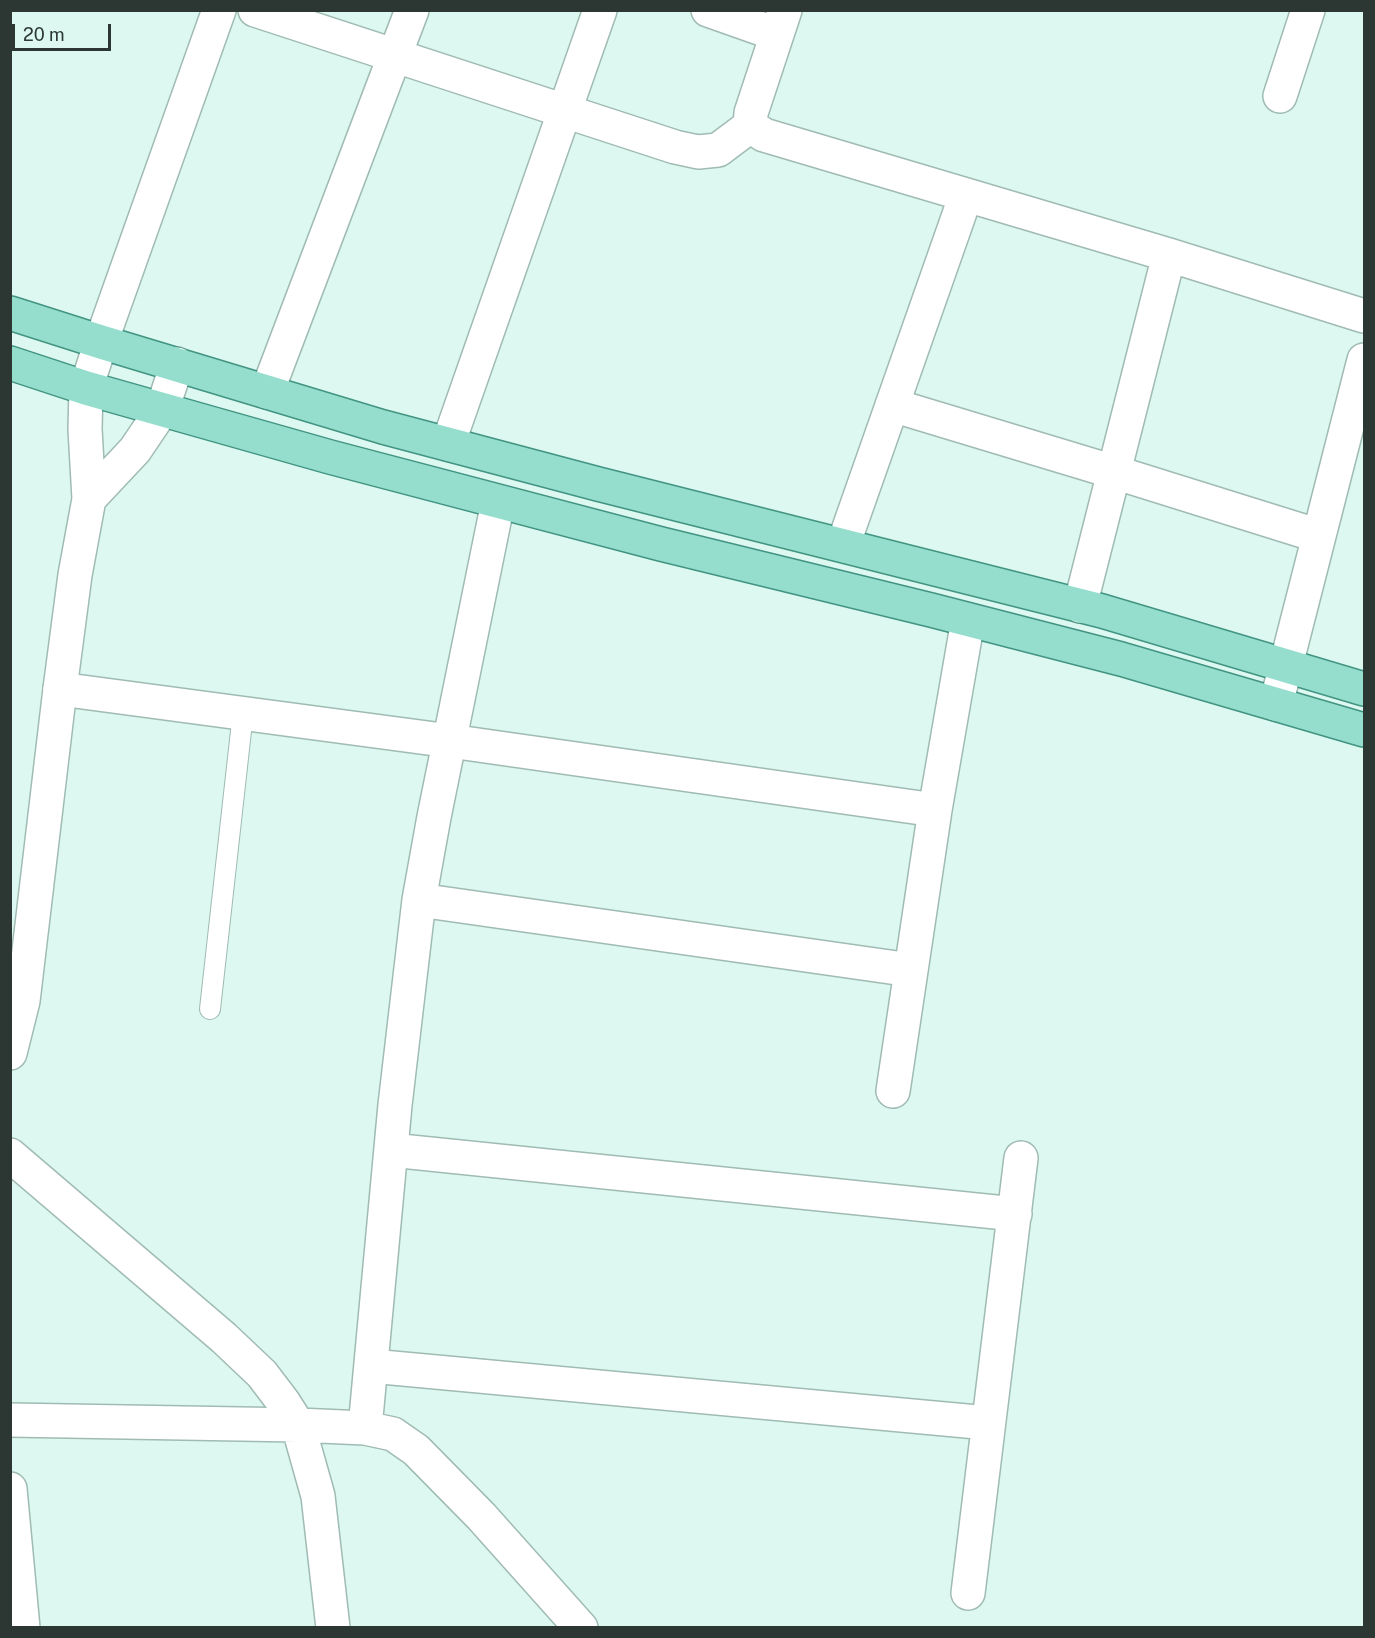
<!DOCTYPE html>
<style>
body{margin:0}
#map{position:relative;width:1375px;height:1638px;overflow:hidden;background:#dcf8f0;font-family:"Public Sans",sans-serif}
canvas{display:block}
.frame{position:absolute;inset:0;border:12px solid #2c3734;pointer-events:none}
.scale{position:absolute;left:12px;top:24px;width:99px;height:27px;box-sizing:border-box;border:3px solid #2c3734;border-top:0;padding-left:8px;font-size:18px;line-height:21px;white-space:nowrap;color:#2c3734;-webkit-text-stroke:4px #dcf8f0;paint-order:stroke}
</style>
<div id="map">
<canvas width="1375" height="1638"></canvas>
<div class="frame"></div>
<div class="scale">20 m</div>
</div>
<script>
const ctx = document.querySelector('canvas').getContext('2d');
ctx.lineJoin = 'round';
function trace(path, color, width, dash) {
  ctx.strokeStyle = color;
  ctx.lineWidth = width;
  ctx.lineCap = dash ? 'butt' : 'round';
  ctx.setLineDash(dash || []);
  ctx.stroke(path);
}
const service = new Path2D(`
 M 210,1009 L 243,713`);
const minor = new Path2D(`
 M 255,10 L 675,147 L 698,152 L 718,150 L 750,126
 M 708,10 L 776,34
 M 785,10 L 751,113 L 750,126 L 764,135 L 1169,255 L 1364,316
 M 1280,96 L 1308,10
 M 101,342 L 219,10
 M 267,392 L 412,10
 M 892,405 L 1114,472 L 1319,536
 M 448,444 L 600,10
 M 843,545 L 966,195
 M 1080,606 L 1169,255
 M 60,689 L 450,741 L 935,810
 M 1276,704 L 1364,360
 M 419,900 L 911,970
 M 893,1091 L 935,810 L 968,620
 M 391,1150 L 1015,1214
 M 10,1155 L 224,1338 L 262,1374 L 284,1403 L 298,1425 L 318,1496 L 333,1628
 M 371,1366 L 988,1423
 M 10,1420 L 298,1425 L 365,1428 L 393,1434 L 416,1450 L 481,1516 L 581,1628
 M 365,1428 L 395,1105 L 419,900 L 434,817 L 498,502
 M 10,1489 L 23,1628
 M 968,1593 L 1021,1158`);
const tertiary = new Path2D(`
 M 89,499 L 135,450 L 162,410 L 177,364
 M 10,1053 L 23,1001 L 60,689 L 75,575 L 89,499 L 85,429 L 86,388 L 101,342`);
const primary = new Path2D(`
 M 10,313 L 101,342 L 383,427 L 598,484 L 1102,611 L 1364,689
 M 10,363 L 86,388 L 330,457 L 661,544 L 931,610 L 1121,659 L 1364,730`);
trace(service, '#a0bbb3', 22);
trace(minor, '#a0bbb3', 36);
trace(tertiary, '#a0bbb3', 36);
trace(primary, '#429482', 36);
trace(service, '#fff', 20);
trace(minor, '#fff', 33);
trace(tertiary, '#fff', 33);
trace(primary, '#95ddcd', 33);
</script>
